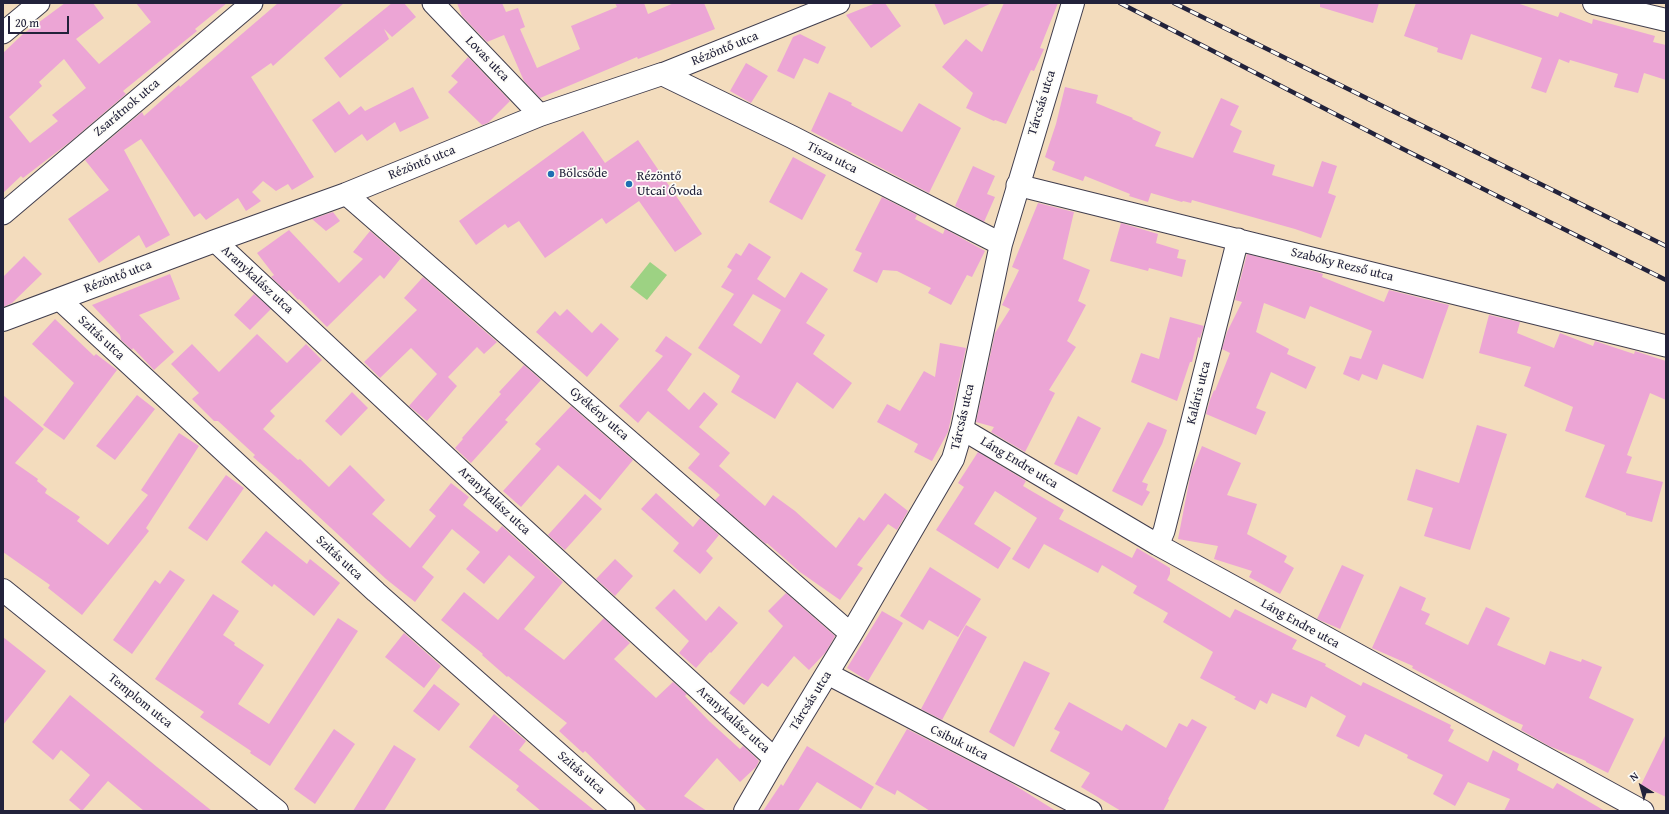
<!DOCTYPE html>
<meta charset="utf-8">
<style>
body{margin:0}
#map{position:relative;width:1669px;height:814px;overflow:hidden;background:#f3dcbd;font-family:"Gentium Book Plus",serif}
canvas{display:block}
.frame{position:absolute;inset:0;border:4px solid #22223b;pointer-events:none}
.north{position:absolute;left:1621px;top:766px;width:40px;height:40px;-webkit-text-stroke:3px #fdfcf7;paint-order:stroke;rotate:323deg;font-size:11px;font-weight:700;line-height:16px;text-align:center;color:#22223b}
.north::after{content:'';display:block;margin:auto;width:14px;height:18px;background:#22223b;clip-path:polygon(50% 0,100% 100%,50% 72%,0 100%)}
.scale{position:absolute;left:8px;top:16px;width:61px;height:18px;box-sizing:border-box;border:2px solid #22223b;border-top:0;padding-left:5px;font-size:12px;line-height:14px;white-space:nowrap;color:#22223b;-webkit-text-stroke:3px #fdfcf7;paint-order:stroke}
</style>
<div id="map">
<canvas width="1669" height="814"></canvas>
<div class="frame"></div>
<div class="north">N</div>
<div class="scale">20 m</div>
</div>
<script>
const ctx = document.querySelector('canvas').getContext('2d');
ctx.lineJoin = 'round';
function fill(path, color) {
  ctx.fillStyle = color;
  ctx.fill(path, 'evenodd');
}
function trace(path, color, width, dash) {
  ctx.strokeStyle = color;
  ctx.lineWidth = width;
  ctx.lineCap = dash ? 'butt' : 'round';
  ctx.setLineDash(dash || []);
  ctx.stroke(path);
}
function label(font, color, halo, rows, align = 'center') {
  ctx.font = font + ' "Gentium Book Plus",serif';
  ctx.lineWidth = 3.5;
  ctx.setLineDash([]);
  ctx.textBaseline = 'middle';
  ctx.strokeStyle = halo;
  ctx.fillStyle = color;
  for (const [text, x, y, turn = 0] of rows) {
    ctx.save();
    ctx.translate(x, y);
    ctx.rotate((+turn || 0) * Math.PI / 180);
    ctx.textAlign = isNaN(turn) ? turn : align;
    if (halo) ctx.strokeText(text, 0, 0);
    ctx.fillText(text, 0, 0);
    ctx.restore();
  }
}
const green = new Path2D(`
 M 650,262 L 667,275 L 647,300 L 630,287 Z`);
const building = new Path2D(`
 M 65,3 L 93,3 L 104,18 L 76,39 L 99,64 L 151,22 L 136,3 L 227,3 L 195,29 L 197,31 L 123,91 L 126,94 L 71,141 L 23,178 L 21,176 L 3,193 L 3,53 L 23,34 ZM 64,59 L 86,88 L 52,115 L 58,121 L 30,143 L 9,117 L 42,86 L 39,82 Z
 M 278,3 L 344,3 L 273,66 L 271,63 L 251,77 L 314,177 L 292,190 L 288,184 L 276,191 L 263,181 L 252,192 L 261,201 L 246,211 L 238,198 L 206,220 L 200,213 L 194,217 L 141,139 L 124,150 L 170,235 L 146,248 L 139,235 L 99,263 L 68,219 L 109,190 L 85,160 L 142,112 L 144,116 L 179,85 L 180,87 Z
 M 392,3 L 404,3 L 416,17 L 392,37 L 384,29 L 389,39 L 340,78 L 324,58 Z
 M 457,3 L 502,3 L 506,12 L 518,8 L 525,27 L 520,29 L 537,68 L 580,49 L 571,26 L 617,7 L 615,3 L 644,3 L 648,14 L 674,3 L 704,3 L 715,29 L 638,59 L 637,57 L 540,98 L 524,81 L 504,35 L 487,42 L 462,16 Z
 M 876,3 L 885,3 L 901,26 L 871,48 L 846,15 Z
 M 934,3 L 992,3 L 944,25 Z
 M 1004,3 L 1058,3 L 1040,48 L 1044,49 L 1034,71 L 1031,70 L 1006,124 L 995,120 L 994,121 L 966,108 L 973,93 L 942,67 L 966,39 L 982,52 Z
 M 1320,3 L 1379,3 L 1373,23 L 1320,7 Z
 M 1416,3 L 1517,3 L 1558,17 L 1560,12 L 1592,24 L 1593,19 L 1655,36 L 1653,42 L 1666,45 L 1666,80 L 1644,73 L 1638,93 L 1614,87 L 1618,74 L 1570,60 L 1569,63 L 1559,59 L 1546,93 L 1531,88 L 1542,58 L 1471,34 L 1462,60 L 1437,52 L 1438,48 L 1404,36 Z
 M 800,34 L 826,47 L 818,64 L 804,58 L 794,79 L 777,71 L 793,37 Z
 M 468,57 L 510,101 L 488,123 L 482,125 L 448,92 L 458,82 L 451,76 Z
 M 746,63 L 768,76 L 751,103 L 730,91 Z
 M 413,87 L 429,118 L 400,132 L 395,122 L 367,141 L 362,134 L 335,153 L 312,120 L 339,101 L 349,115 L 361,106 L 365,111 Z
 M 1065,87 L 1098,95 L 1096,103 L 1133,118 L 1132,119 L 1161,132 L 1155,146 L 1193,158 L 1221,98 L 1239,106 L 1230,125 L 1242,131 L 1233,152 L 1275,165 L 1272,175 L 1313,187 L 1322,161 L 1337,166 L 1328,193 L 1336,196 L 1321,238 L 1295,229 L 1192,200 L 1191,203 L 1183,201 L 1182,202 L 1151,193 L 1148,202 L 1129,196 L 1130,194 L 1085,176 L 1083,181 L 1052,170 L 1055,162 L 1045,157 L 1056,124 Z
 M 829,92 L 852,103 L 851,105 L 902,132 L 919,103 L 961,128 L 929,193 L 811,131 Z
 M 583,131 L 605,163 L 638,140 L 702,234 L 675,252 L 639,201 L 606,224 L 602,218 L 545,258 L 519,221 L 508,228 L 505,224 L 476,245 L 459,221 Z
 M 793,157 L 826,175 L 802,220 L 769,202 Z
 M 973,166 L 995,176 L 987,194 L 995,197 L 984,222 L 955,206 Z
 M 882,197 L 917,215 L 915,219 L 943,234 L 945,229 L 985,251 L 972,277 L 967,275 L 951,305 L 928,293 L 931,288 L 897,271 L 883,270 L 877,283 L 853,271 L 862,253 L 855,250 Z
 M 1038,203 L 1074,212 L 1063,259 L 1090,270 L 1078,301 L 1086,305 L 1067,341 L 1076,347 L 1049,390 L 1055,393 L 1025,452 L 991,432 L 994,427 L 976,422 L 995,333 L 1010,309 L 1002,305 L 1019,270 L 1012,267 Z
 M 333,212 L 340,221 L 326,231 L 312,219 Z
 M 1121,223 L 1158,234 L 1156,243 L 1179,250 L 1177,258 L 1186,260 L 1182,277 L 1149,268 L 1148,271 L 1110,261 Z
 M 289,230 L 339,283 L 363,259 L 353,252 L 370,231 L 401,258 L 384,279 L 380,275 L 327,327 L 299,299 L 298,300 L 289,290 L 287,292 L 271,277 L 274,275 L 257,253 Z
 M 749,243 L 771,257 L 757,279 L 785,298 L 801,272 L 828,289 L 806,323 L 825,335 L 813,354 L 852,383 L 833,409 L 797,382 L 775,419 L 731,392 L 740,376 L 698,348 L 734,294 L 721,287 L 732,270 L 727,267 L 736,253 L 741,256 ZM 753,294 L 781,310 L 761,344 L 733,325 Z
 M 1247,254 L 1317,272 L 1323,274 L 1322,277 L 1384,302 L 1389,290 L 1449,305 L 1423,379 L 1383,364 L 1377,380 L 1362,374 L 1359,381 L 1343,374 L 1350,356 L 1361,359 L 1372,331 L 1310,306 L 1305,319 L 1264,303 L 1256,332 L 1289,349 L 1287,354 L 1316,367 L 1306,389 L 1271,372 L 1256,408 L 1266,412 L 1256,435 L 1206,414 L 1210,400 L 1214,390 L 1215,391 L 1230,353 L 1222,349 L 1227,332 L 1242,302 L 1235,300 Z
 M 24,256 L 42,274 L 12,303 L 3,307 L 3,277 Z
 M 170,274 L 180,299 L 139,315 L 174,352 L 154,370 L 133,348 L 132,350 L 121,340 L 120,335 L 92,305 Z
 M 423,277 L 497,342 L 484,354 L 477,347 L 448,377 L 457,386 L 427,421 L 409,406 L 437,374 L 411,348 L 380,378 L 364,362 L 417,310 L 404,298 Z
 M 254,294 L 271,309 L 250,330 L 234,315 Z
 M 567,309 L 592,333 L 601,323 L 619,339 L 587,377 L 536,332 L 555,311 L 560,316 Z
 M 1489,315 L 1520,322 L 1517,333 L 1554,348 L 1560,333 L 1593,346 L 1595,341 L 1634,354 L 1635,351 L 1666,361 L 1666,400 L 1650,393 L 1627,455 L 1632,457 L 1626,473 L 1663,482 L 1652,522 L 1626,515 L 1626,513 L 1585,497 L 1605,445 L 1565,431 L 1573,407 L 1524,386 L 1531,367 L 1479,353 Z
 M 1170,317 L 1204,326 L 1200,338 L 1198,337 L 1192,362 L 1190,362 L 1177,401 L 1131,382 L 1141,353 L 1159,359 Z
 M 55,319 L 94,356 L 96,354 L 117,370 L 64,440 L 43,425 L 74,383 L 32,344 Z
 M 257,334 L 287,363 L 306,344 L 322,360 L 270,411 L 275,416 L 263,429 L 298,460 L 300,459 L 329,487 L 350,465 L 385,500 L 372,514 L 410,548 L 436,516 L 429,510 L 451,483 L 469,497 L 463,505 L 497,532 L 502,526 L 563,582 L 524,629 L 564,660 L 604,618 L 630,643 L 614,659 L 656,698 L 673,682 L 687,694 L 685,696 L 709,721 L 740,749 L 743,746 L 754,756 L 759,761 L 756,767 L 740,782 L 717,758 L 684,796 L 707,811 L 647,811 L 585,751 L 583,753 L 559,731 L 567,723 L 508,676 L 507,677 L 482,655 L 483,654 L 441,620 L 464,592 L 498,620 L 535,577 L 509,555 L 484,584 L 466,569 L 480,552 L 452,529 L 422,567 L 434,577 L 415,602 L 386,579 L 275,476 L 253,457 L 255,455 L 218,421 L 214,421 L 192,399 L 199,393 L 171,364 L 192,344 L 219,372 Z
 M 666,336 L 692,354 L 667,390 L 689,410 L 704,392 L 718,404 L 699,427 L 730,453 L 719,466 L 765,506 L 773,495 L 795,511 L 836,548 L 859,517 L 864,521 L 885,493 L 908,511 L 897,530 L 888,524 L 857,565 L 863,568 L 840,600 L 800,572 L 767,543 L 766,544 L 715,500 L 720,495 L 688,468 L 700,454 L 648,411 L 638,423 L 619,406 L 663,356 L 655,351 Z
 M 940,343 L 966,348 L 948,432 L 932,461 L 914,452 L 918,444 L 877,422 L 887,404 L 900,411 L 924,371 L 935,377 Z
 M 524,365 L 541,380 L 505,420 L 508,422 L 471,463 L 455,448 L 463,439 L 462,438 L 501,394 L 499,392 Z
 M 352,392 L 368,408 L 341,436 L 325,421 Z
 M 3,395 L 44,429 L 15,463 L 38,479 L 37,481 L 47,489 L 45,493 L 80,517 L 77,521 L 108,545 L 148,495 L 141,490 L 179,433 L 199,446 L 146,528 L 149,531 L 82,615 L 48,588 L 50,585 L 3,552 Z
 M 137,395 L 155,409 L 115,460 L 96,446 Z
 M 571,406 L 633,460 L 600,500 L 558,465 L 521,507 L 503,491 L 541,449 L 535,444 Z
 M 1078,416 L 1101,428 L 1077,475 L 1054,464 Z
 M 1148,422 L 1167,430 L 1162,444 L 1142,482 L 1148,484 L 1146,490 L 1150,492 L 1142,506 L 1112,491 Z
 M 1477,425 L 1507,434 L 1470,550 L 1424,536 L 1433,508 L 1407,500 L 1416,469 L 1459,483 Z
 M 1202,446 L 1241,463 L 1227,495 L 1257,504 L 1247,534 L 1287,556 L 1284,562 L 1294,568 L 1280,594 L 1249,577 L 1252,571 L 1214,559 L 1218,546 L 1178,539 L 1191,472 Z
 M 978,452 L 1026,481 L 1023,486 L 1064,510 L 1059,519 L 1132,558 L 1137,548 L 1170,568 L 1170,574 L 1167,580 L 1230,618 L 1235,609 L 1297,640 L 1292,649 L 1326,664 L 1325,666 L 1361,686 L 1363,682 L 1451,725 L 1450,728 L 1454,730 L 1448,741 L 1488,762 L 1493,750 L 1519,764 L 1517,770 L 1553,789 L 1557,783 L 1605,811 L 1504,811 L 1510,799 L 1468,782 L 1455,806 L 1433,794 L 1443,775 L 1407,758 L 1408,755 L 1365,734 L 1359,747 L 1336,736 L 1346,716 L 1311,696 L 1306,708 L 1272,693 L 1267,704 L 1260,700 L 1255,710 L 1234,699 L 1236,697 L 1200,678 L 1213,652 L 1163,622 L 1168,613 L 1133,593 L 1137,586 L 1102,565 L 1098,573 L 1044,544 L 1029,569 L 1012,559 L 1037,518 L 995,491 L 974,524 L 1011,548 L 998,569 L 936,530 L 964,487 L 958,483 Z
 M 226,475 L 244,488 L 207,541 L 188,528 Z
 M 656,493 L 693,527 L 700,518 L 719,535 L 706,551 L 713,558 L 700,574 L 673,551 L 679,543 L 641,509 Z
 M 585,494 L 602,509 L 565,550 L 548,535 Z
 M 266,531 L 307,564 L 310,559 L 340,583 L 314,616 L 274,584 L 272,587 L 241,562 Z
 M 615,559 L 633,576 L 615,596 L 596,579 Z
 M 1342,565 L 1364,575 L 1340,629 L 1317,619 Z
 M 930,567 L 981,599 L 958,637 L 929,620 L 923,630 L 900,616 Z
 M 170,570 L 185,580 L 132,654 L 113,640 L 155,580 L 160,584 Z
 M 1400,586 L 1426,598 L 1421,610 L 1430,614 L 1425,624 L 1468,645 L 1486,607 L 1510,618 L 1497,645 L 1545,665 L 1550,651 L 1581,662 L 1582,659 L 1602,667 L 1589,698 L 1634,719 L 1608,773 L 1586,762 L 1586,761 L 1549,746 L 1521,730 L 1523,725 L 1511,720 L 1412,668 L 1413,666 L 1372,648 Z
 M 674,589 L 706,621 L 719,606 L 738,623 L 711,653 L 710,652 L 696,668 L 679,653 L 689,641 L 655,608 Z
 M 786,593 L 835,636 L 826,652 L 809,670 L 794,656 L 768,687 L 762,683 L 744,705 L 729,693 L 783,626 L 768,611 Z
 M 213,594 L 239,611 L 223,635 L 235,643 L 234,645 L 264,665 L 238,704 L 269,724 L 338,618 L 358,631 L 270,766 L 250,753 L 251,751 L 200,717 L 204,712 L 155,679 Z
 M 882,611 L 903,623 L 868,681 L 847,668 Z
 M 966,625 L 987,637 L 942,720 L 921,709 Z
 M 404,633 L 441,666 L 424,688 L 385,657 Z
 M 3,637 L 46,671 L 3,725 Z
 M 1024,661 L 1050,673 L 1014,747 L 989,732 Z
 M 434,684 L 460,704 L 439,731 L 413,711 Z
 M 70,695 L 157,767 L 212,811 L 144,811 L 108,781 L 82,811 L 69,800 L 90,775 L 61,750 L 53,760 L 32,742 Z
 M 1069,702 L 1122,731 L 1126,724 L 1166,748 L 1179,723 L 1187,727 L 1192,719 L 1207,727 L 1168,799 L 1169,800 L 1163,811 L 1121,811 L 1081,787 L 1090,773 L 1050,751 L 1060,732 L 1054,729 Z
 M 494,714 L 526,741 L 519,750 L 595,811 L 541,811 L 516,790 L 519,786 L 469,747 Z
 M 334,729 L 355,744 L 315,804 L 294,789 Z
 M 907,729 L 1008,781 L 1056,811 L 930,811 L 897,790 L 895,795 L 875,784 Z
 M 1666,734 L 1666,797 L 1641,785 Z
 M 394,745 L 416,759 L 384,811 L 353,811 Z
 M 807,746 L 874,787 L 861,809 L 817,782 L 798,811 L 763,811 L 781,784 L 783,786 Z`);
const street = new Path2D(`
 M 433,3 L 540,115
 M 3,33 L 39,3
 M 662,74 L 839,3
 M 1017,185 L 1666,346
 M 346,194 L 851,634
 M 3,214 L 252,3
 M 215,241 L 492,500 L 775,759
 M 59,299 L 376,592 L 624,811
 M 962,429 L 1158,545 L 1643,811
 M 1158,545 L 1164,531 L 1238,239
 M 828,674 L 1091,811`);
const secondary = new Path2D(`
 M 1594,3 L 1666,20
 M 3,320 L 215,241 L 346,194 L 540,115 L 662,74 L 792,137 L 1001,244
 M 3,590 L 277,811
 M 745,811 L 775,759 L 851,634 L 953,459 L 962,429 L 1001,244 L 1073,3`);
const rail = new Path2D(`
 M 1120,3 L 1401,148 L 1666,280
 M 1174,3 L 1666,246`);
const markers = [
 [551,174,4,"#1f6fb2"],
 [629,184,4,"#1f6fb2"]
];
const streetNames = [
 ["Rézöntő utca",725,49,-22],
 ["Lovas utca",487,59,46],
 ["Tárcsás utca",1042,103,-73],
 ["Zsarátnok utca",127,108,-40],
 ["Tisza utca",832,158,27],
 ["Rézöntő utca",422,163,-22],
 ["Szabóky Rezső utca",1342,265,14],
 ["Rézöntő utca",118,277,-21],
 ["Aranykalász utca",257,280,43],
 ["Szitás utca",101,338,43],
 ["Kaláris utca",1199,393,-76],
 ["Gyékény utca",599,414,41],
 ["Tárcsás utca",963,417,-77],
 ["Láng Endre utca",1019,463,31],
 ["Aranykalász utca",494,501,43],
 ["Szitás utca",339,558,43],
 ["Láng Endre utca",1300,624,29],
 ["Templom utca",140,701,39],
 ["Tárcsás utca",811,701,-58],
 ["Aranykalász utca",733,720,42],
 ["Csibuk utca",959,743,27],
 ["Szitás utca",581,773,41]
];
const poiNames = [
 ["Bölcsőde",559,174],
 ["Rézöntő",637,177],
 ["Utcai Óvoda",637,192]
];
fill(green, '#9dd283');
fill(building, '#eca5d5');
trace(street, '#413e4e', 23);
trace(secondary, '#413e4e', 24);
trace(street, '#fff', 21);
trace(secondary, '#fff', 22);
trace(rail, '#22223b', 4.5);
trace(rail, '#fdfcf7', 3, [9]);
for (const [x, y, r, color] of markers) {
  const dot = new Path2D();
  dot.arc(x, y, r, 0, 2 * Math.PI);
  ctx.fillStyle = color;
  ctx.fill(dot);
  trace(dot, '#fdfcf7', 1.5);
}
label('13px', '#22223b', '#fdfcf7', streetNames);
label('13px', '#22223b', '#fdfcf7', poiNames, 'left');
</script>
